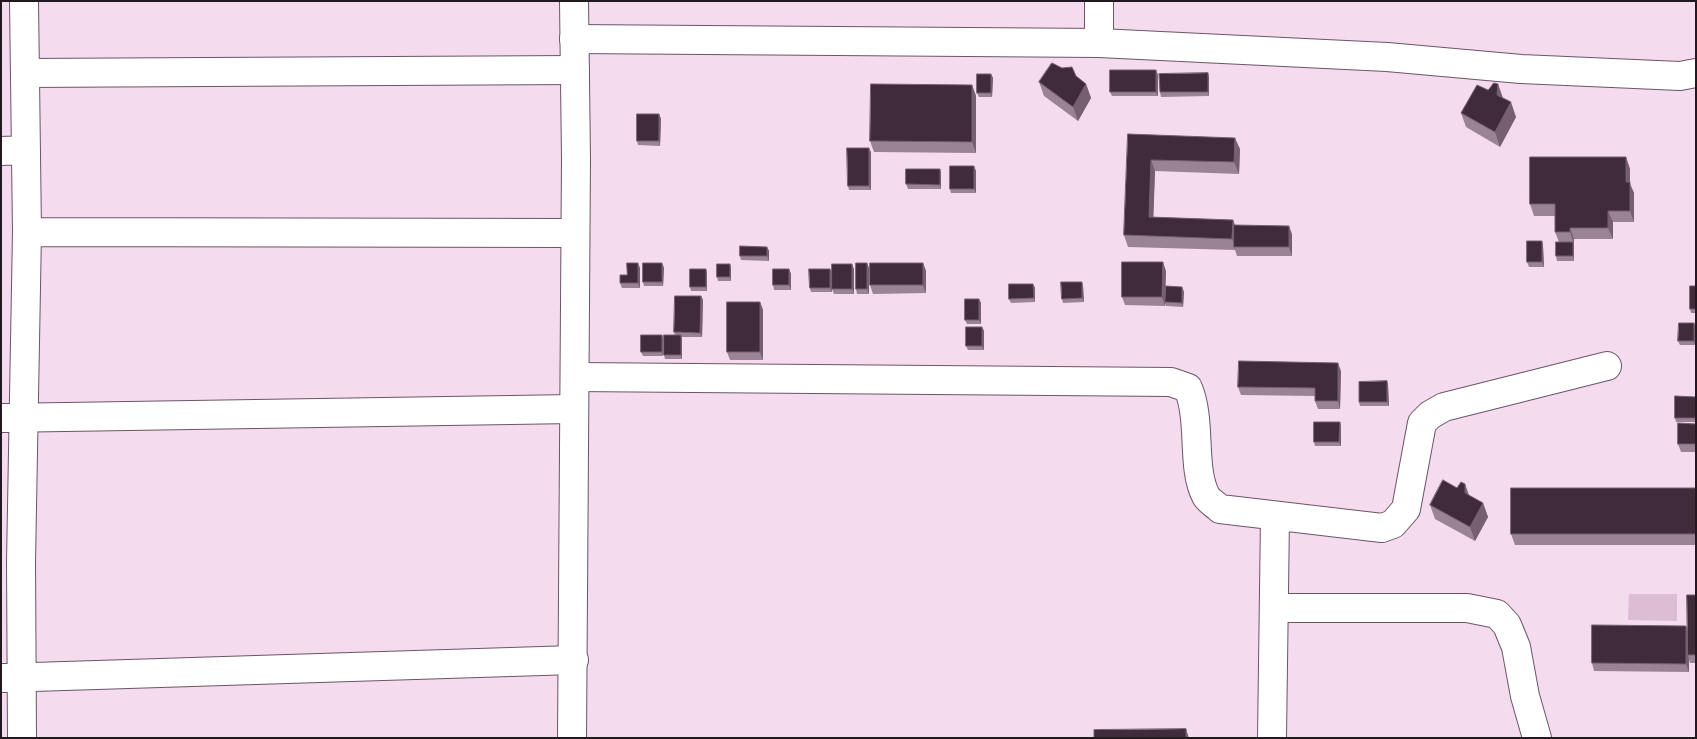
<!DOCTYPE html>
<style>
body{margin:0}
#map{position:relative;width:1697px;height:739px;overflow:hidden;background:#f5dbee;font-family:"DejaVu Sans",sans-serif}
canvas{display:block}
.frame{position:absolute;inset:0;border:2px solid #221920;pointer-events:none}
</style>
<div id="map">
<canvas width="1697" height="739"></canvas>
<div class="frame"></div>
</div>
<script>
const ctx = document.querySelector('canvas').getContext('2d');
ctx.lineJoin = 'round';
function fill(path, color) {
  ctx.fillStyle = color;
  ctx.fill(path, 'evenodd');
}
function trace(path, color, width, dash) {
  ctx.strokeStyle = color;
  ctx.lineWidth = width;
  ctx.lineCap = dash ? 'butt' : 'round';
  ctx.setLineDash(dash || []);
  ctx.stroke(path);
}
const green = new Path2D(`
 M 1629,594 L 1677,594 L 1677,621 L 1628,620 Z`);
const street = new Path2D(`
 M 1099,1 L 1099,43
 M 574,39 L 1099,43 L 1387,57 L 1521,69 L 1680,76 L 1696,73
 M 25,73 L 575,70
 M 1,151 L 26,150
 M 27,232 L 574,233
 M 575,377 L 1171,382 L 1188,388 C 1202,421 1191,468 1206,496 C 1209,501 1216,505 1220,509 L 1382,528 L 1393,524 L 1406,509 L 1422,423 L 1430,415 L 1444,407 L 1607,366
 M 1,418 L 574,409
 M 1274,608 L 1467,608 L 1497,614 L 1507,625 L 1516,647 L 1525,696 L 1537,738
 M 1,678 L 574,660
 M 22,738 L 21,562 L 27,232 L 24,1
 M 1272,738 L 1275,517`);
const secondary = new Path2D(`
 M 572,738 L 576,159 L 574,1`);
const wall = new Path2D(`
 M 1156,70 L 1158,75 L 1158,96 L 1112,96 L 1110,92 Z
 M 1208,73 L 1209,78 L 1209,96 L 1161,97 L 1160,92 Z
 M 991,74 L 993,78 L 992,97 L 979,97 L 977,93 Z
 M 1076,76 L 1086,84 L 1091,98 L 1078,121 L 1044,96 L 1039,82 Z
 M 1498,84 L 1503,98 L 1516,117 L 1500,147 L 1466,127 L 1461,113 L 1488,90 Z
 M 972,85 L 976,96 L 976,153 L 874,152 L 870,141 Z
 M 659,114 L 661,119 L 660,146 L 638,145 L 637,141 Z
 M 1128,134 L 1240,149 L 1239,174 L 1155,171 L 1153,217 L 1233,220 L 1235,225 L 1292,234 L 1292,256 L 1237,256 L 1235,250 L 1128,247 L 1124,235 Z
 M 871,152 L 871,190 L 849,190 L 848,186 Z
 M 1626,157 L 1630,169 L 1630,184 L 1634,193 L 1634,222 L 1613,222 L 1613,239 L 1574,239 L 1574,261 L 1557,261 L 1556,256 L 1559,242 L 1555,232 L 1555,216 L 1534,216 L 1530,204 Z
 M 974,166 L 976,171 L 976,193 L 951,193 L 950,189 Z
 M 940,169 L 941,173 L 941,189 L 908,189 L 906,184 Z
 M 1542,241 L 1543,246 L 1544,267 L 1529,267 L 1527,262 Z
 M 767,247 L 769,251 L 769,261 L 741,260 L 740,256 Z
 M 662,263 L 664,268 L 663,286 L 644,286 L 643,282 Z
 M 867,263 L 869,268 L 869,294 L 857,294 L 856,289 Z
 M 923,263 L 926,271 L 926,293 L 873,294 L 870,285 Z
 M 730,264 L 731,269 L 731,281 L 718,281 L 717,277 Z
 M 640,268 L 640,288 L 622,288 L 620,283 L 627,275 Z
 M 706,269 L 707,274 L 707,291 L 691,291 L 690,287 Z
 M 789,269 L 791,274 L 791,290 L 774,290 L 773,285 Z
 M 830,269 L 832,273 L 832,292 L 811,292 L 810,288 Z
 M 854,269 L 854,294 L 834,294 L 832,289 Z
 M 1166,271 L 1165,290 L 1182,287 L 1184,292 L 1183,307 L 1166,306 L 1165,304 L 1165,306 L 1125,305 L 1122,297 Z
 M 1033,284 L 1035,288 L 1035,302 L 1011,303 L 1009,299 Z
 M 1083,286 L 1084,302 L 1063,303 L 1062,299 Z
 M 1696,286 L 1696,313 L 1691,313 L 1690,309 Z
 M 701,296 L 703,300 L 702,337 L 681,337 L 682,339 L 682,359 L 665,359 L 664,355 L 675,335 L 674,332 Z
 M 979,299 L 981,303 L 981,324 L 967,324 L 965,320 Z
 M 760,302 L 763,310 L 763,360 L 730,360 L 727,352 Z
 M 1694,323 L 1696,327 L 1695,345 L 1680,345 L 1678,341 Z
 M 982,327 L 984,331 L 984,350 L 968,350 L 966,346 Z
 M 662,335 L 663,339 L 663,356 L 643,356 L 641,352 Z
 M 1341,371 L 1340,409 L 1318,409 L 1315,401 L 1315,396 L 1241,395 L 1238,387 Z
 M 1387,381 L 1388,385 L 1389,406 L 1360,406 L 1359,402 Z
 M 1696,397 L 1696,422 L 1676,422 L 1675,418 Z
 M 1340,422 L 1341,426 L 1341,446 L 1315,446 L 1314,442 Z
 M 1696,424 L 1696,452 L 1681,452 L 1678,444 Z
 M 1696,488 L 1696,545 L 1515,545 L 1511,534 Z
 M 1469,495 L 1483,503 L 1488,517 L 1475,541 L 1435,519 L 1430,505 Z
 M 1696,595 L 1696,663 L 1690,663 L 1689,659 L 1689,672 L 1594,671 L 1592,663 L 1686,626 L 1687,630 Z`);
const shadedWall = new Path2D(`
 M 1156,70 L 1158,75 L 1158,96 L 1156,92 Z
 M 1208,73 L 1209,78 L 1209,96 L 1208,92 Z
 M 991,74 L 993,78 L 992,97 L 991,93 Z
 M 1086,84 L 1091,98 L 1078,121 L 1073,107 Z
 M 1498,84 L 1503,99 L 1497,95 Z
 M 972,85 L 976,96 L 976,153 L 972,142 Z
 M 1511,102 L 1516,117 L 1500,147 L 1495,132 Z
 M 659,114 L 661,119 L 660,146 L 659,141 Z
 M 1235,138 L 1240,149 L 1239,174 L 1234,162 Z
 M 869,148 L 871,152 L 871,190 L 869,186 Z
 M 1626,157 L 1630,169 L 1630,184 L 1634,193 L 1634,222 L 1630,211 L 1626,182 Z
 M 1151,160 L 1155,171 L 1153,229 L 1149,217 Z
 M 974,166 L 976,171 L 976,193 L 974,189 Z
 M 940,169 L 941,173 L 941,189 L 940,185 Z
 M 1608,211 L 1613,222 L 1613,239 L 1608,228 Z
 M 1233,220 L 1237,232 L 1235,247 L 1232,239 Z
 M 1289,226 L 1292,234 L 1292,256 L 1289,247 Z
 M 1570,228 L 1574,239 L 1574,244 L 1570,232 Z
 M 1542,241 L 1543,246 L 1544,267 L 1542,262 Z
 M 1573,242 L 1574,246 L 1574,261 L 1573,256 Z
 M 767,247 L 769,251 L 769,261 L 767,256 Z
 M 1163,262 L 1166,271 L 1165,306 L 1162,297 Z
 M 638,263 L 640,268 L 640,288 L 638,283 Z
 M 662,263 L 664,268 L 663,286 L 662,282 Z
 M 867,263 L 869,268 L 869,294 L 867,289 Z
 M 923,263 L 926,271 L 926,293 L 923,285 Z
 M 730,264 L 731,269 L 731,281 L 730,277 Z
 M 852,264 L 854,269 L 854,294 L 852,289 Z
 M 706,269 L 707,274 L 707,291 L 706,287 Z
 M 789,269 L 791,274 L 791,290 L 789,285 Z
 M 830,269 L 832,273 L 832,292 L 830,288 Z
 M 1082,282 L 1083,286 L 1084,302 L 1082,298 Z
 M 1033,284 L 1035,288 L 1035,302 L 1034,298 Z
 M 1182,287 L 1184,292 L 1183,307 L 1182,303 Z
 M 701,296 L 703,300 L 702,337 L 700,333 Z
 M 979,299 L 981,303 L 981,324 L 979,320 Z
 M 760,302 L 763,310 L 763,360 L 760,352 Z
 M 1694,323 L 1696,327 L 1695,345 L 1694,341 Z
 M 982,327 L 984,331 L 984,350 L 982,346 Z
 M 662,335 L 663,339 L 663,356 L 662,352 Z
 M 681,335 L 682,339 L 682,359 L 681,355 Z
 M 1338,363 L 1341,371 L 1340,409 L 1338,401 Z
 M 1387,381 L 1388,385 L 1389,406 L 1387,402 Z
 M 1340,422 L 1341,426 L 1341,446 L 1339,442 Z
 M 1465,484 L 1470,498 L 1465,493 Z
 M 1483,503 L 1488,517 L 1475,541 L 1470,527 Z
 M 1686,626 L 1689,634 L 1688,655 L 1689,659 L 1689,672 L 1686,664 Z
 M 1186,729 L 1189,738 L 1186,738 Z`);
const building = new Path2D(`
 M 1052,63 L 1062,68 L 1072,67 L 1076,76 L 1086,84 L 1073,107 L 1039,82 Z
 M 1110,70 L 1156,70 L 1156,92 L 1110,92 Z
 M 1208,73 L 1208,92 L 1160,92 L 1159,74 Z
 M 977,74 L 991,74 L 991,93 L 977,93 Z
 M 1494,83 L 1498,84 L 1497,95 L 1511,102 L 1495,132 L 1461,113 L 1477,85 L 1488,90 Z
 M 871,84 L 972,85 L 972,142 L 870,141 Z
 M 637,114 L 659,114 L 659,141 L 637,141 Z
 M 1128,134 L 1235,138 L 1234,162 L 1151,160 L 1149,217 L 1233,220 L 1232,239 L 1124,235 Z
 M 847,148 L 869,148 L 869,186 L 848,186 Z
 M 1530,157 L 1626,157 L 1626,182 L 1630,182 L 1630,211 L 1608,211 L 1608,228 L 1570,228 L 1570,232 L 1555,232 L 1555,204 L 1530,204 Z
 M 950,166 L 974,166 L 974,189 L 950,189 Z
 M 906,169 L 940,169 L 940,185 L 906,184 Z
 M 1234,225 L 1289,226 L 1289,247 L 1234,247 Z
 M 1527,241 L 1542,241 L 1542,262 L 1527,262 Z
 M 1556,242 L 1573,242 L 1573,256 L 1556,256 Z
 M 740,246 L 767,247 L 767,256 L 740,256 Z
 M 1122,262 L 1163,262 L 1162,297 L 1122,297 Z
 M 627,263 L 638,263 L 638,283 L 620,283 L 620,275 L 627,275 Z
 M 643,263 L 662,263 L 662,282 L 643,282 Z
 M 856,263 L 867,263 L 867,289 L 856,289 Z
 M 870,263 L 923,263 L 923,285 L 870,285 Z
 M 717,264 L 730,264 L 730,277 L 717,277 Z
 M 832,264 L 852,264 L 852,289 L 832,289 Z
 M 690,269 L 706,269 L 706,287 L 690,287 Z
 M 773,269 L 789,269 L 789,285 L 773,285 Z
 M 809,269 L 830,269 L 830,288 L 810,288 Z
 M 1061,282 L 1082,282 L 1082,298 L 1062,299 Z
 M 1009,284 L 1033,284 L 1034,298 L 1009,299 Z
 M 1166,286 L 1182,287 L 1182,303 L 1165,302 Z
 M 1690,286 L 1696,286 L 1696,309 L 1690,309 Z
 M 675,296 L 701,296 L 700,333 L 674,332 Z
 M 965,299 L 979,299 L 979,320 L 965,320 Z
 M 727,302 L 760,302 L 760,352 L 727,352 Z
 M 1679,323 L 1694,323 L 1694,341 L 1678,341 Z
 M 966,327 L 982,327 L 982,346 L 966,346 Z
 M 641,335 L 662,335 L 662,352 L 641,352 Z
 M 664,335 L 681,335 L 681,355 L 664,355 Z
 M 1239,361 L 1338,363 L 1338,401 L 1315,401 L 1315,388 L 1238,387 Z
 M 1387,381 L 1387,402 L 1359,402 L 1359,382 Z
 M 1675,396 L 1696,397 L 1696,418 L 1675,418 Z
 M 1314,422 L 1340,422 L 1339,442 L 1314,442 Z
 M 1678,423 L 1696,424 L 1696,444 L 1678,444 Z
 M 1443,480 L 1457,488 L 1461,482 L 1465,484 L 1465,493 L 1483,503 L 1470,527 L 1430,505 Z
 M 1511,488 L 1696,488 L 1696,534 L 1511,534 Z
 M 1687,595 L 1696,595 L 1696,655 L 1688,655 Z
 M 1592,625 L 1686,626 L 1686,664 L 1592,663 Z
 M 1186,729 L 1186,738 L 1094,738 L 1094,730 Z`);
fill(green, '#dcbdd4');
trace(street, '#6b5566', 30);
trace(secondary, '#6b5566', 30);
trace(street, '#fff', 28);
trace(secondary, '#fff', 28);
fill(wall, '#9a8394');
fill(shadedWall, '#766070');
fill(building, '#3f2b3a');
trace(building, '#766070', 1);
</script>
